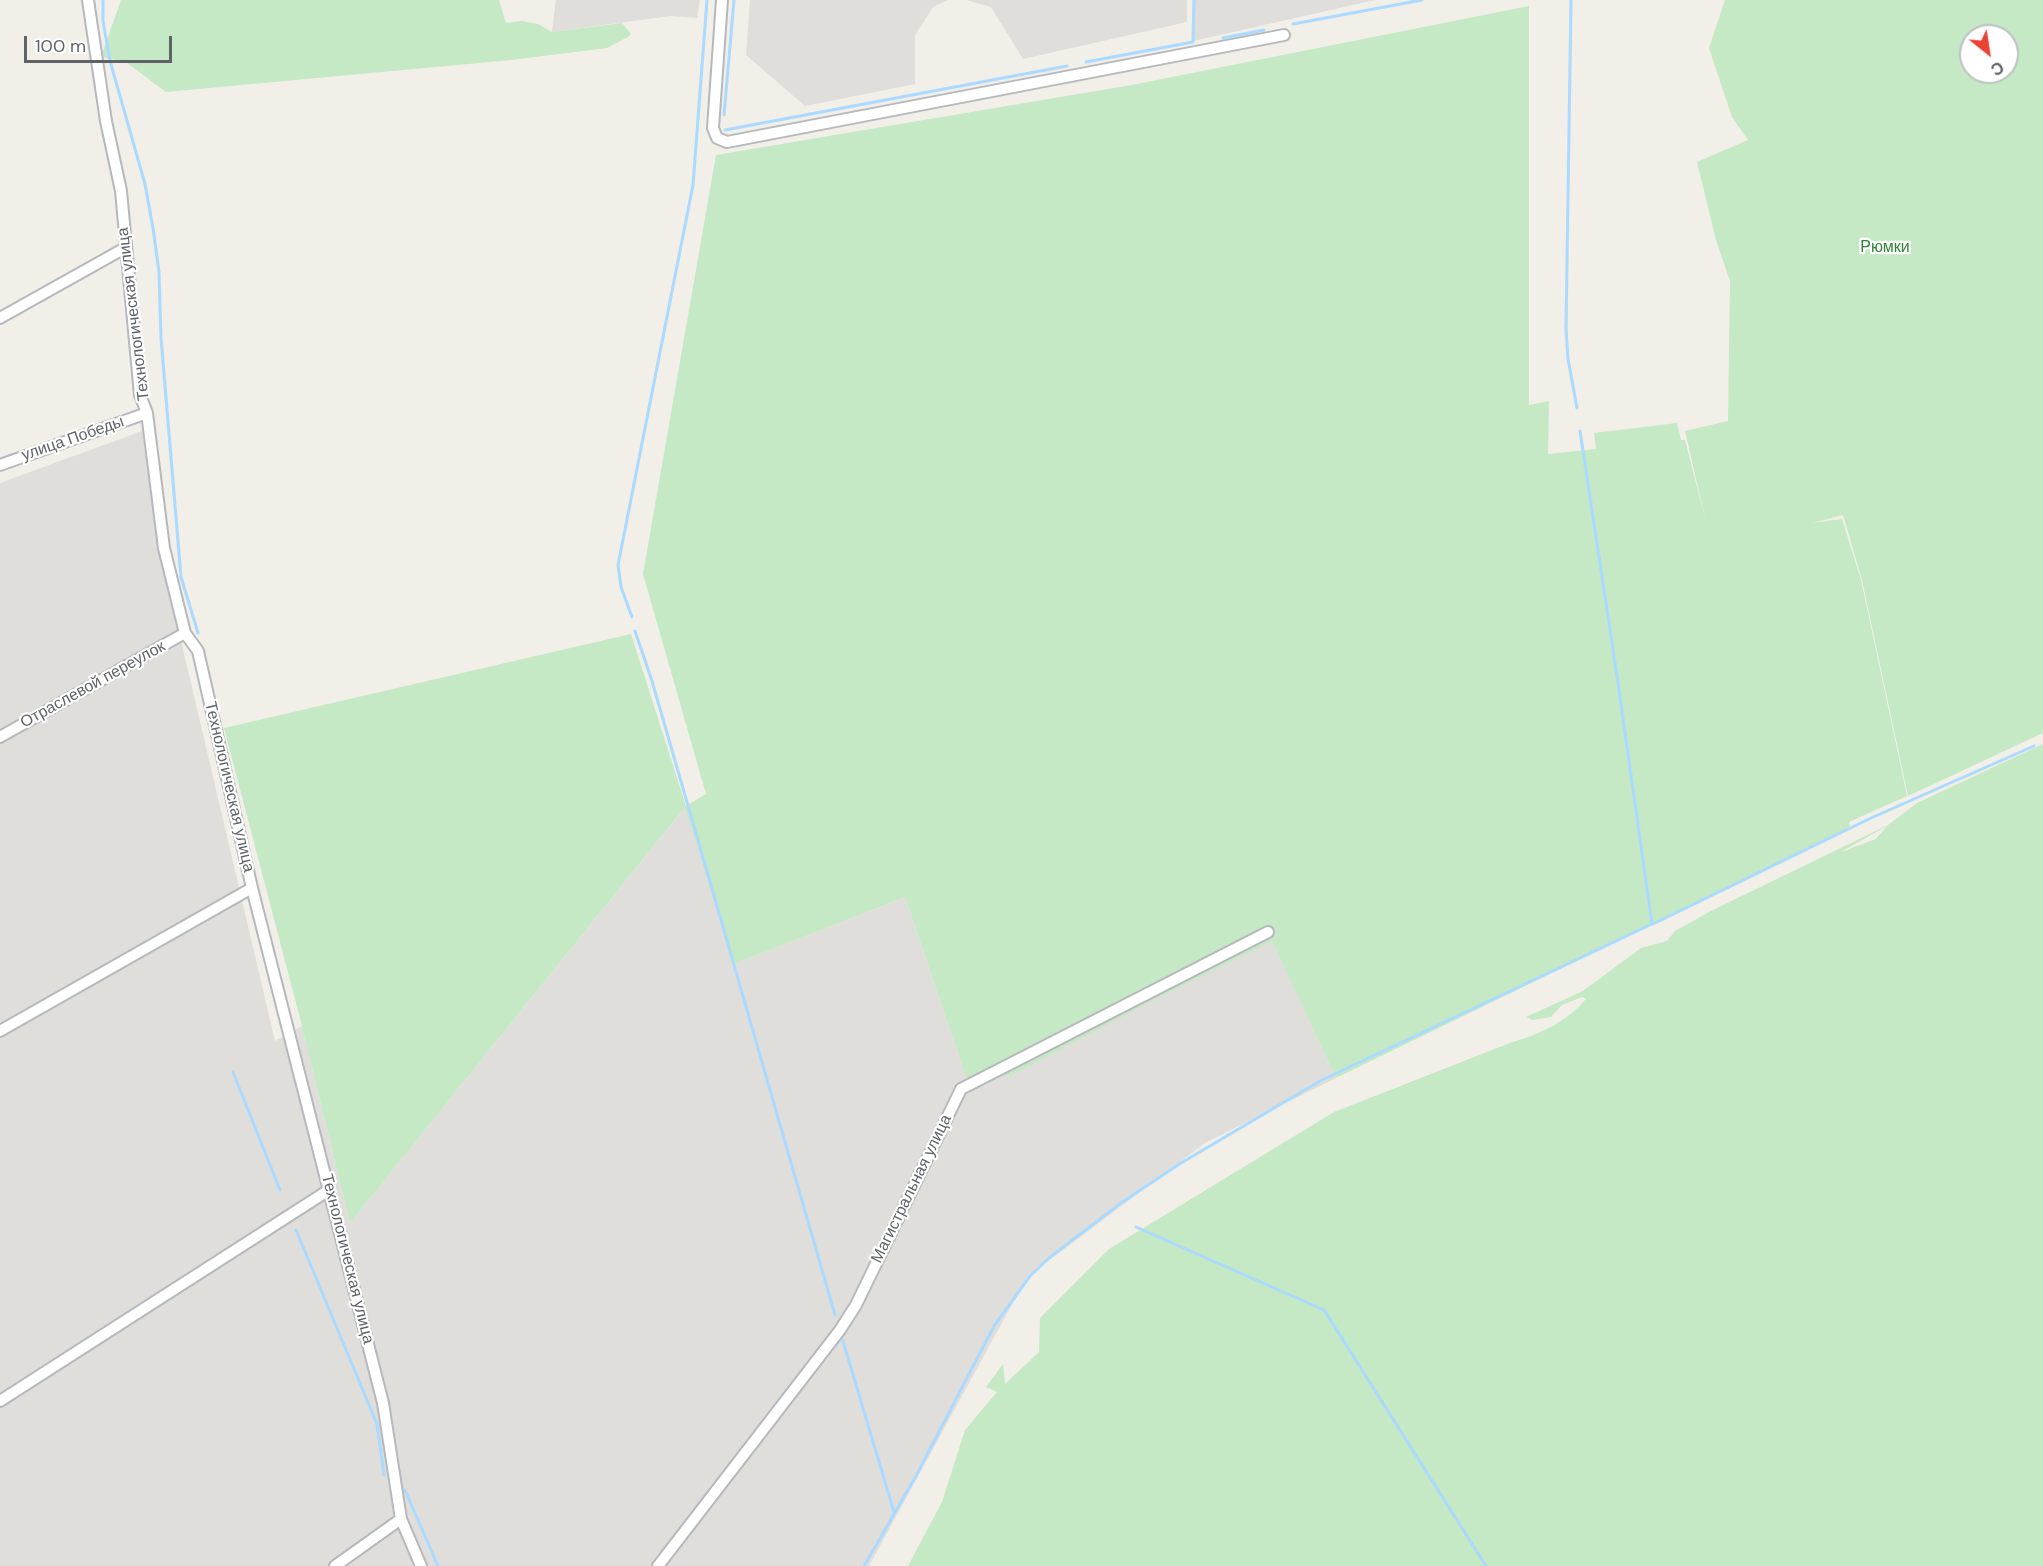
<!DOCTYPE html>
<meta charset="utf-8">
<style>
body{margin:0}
#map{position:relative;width:2043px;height:1566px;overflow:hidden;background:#f1efe8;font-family:"DM Sans",sans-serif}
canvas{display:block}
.north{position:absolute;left:1959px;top:24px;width:60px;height:60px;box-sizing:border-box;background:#fff;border:2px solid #bfc1c3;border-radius:50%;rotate:150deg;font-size:16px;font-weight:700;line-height:24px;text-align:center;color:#5f6368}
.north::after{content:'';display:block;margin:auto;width:21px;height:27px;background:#ea4335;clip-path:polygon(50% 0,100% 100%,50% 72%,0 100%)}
.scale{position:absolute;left:24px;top:36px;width:148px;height:27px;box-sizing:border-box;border:3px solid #5f6368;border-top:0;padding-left:8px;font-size:18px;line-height:21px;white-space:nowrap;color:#5f6368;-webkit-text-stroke:4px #fff;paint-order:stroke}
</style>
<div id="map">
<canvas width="2043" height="1566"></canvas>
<div class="north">С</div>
<div class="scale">100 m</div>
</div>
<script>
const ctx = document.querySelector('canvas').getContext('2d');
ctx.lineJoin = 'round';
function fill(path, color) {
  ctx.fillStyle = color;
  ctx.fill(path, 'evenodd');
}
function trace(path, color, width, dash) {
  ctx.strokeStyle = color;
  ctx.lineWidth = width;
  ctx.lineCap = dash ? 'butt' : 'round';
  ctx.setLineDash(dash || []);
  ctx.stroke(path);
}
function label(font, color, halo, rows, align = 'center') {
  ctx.font = font + ' "DM Sans",sans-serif';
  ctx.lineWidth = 4.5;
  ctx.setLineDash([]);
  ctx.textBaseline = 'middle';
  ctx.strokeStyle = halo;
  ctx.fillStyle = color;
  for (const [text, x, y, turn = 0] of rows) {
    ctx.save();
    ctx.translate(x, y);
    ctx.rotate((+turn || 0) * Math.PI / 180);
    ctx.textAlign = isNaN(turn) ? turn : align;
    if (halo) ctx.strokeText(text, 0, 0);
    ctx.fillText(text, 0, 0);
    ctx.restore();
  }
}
const industrial = new Path2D(`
 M 556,0 L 700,0 L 697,18 L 670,16 L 552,32 Z
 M 750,0 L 948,0 L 933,7 L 915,35 L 915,84 L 805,106 L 746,55 Z
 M 966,0 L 1187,0 L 1187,22 L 1023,59 L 991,7 Z
 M 1195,0 L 1375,0 L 1193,41 Z
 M 142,431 L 160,551 L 275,1041 L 302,1026 L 350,1223 L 686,806 L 734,964 L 905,897 L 966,1077 L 1142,1006 L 1272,940 L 1336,1078 L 1205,1143 L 1027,1277 L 869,1566 L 0,1566 L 0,483 Z`);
const green = new Path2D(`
 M 121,0 L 499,0 L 506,23 L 522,21 L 538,24 L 552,32 L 622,23 L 631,34 L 628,37 L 607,48 L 511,60 L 166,92 L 126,62 L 101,57 Z
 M 1725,0 L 2043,0 L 2043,733 L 1908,796 L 1862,580 L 1843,515 L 1812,523 L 1842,519 L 1861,580 L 1907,796 L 1849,822 L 1850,828 L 1336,1078 L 1272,941 L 1142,1006 L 1010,1076 L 966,1077 L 905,897 L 734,964 L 685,807 L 350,1223 L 302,1026 L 224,728 L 631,634 L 686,806 L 706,794 L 643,574 L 716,155 L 1132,85 L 1529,6 L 1529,405 L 1549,401 L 1548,454 L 1596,449 L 1594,433 L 1677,423 L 1681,440 L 1685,440 L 1706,522 L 1685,431 L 1728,421 L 1730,281 L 1716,240 L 1697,162 L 1748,140 L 1732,117 L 1709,48 ZM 1971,36 L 2007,36 L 2007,72 L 1971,72 Z
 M 2043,744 L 2043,1566 L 908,1566 L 942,1502 L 965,1430 L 997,1392 L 986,1387 L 1003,1364 L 1005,1384 L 1039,1352 L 1040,1318 L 1109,1249 L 1334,1112 L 1510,1043 C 1540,1034 1565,1023 1586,999 L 1582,997 L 1562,1005 L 1551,1017 L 1532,1020 L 1526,1017 L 1583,991 L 1641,948 L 1667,941 L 1675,931 L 1711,911 L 1888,825 L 1917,803 ZM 1887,826 L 1876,839 L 1841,852 Z`);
const stream = new Path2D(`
 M 103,0 L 103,21 L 110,61 L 145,184 L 153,228 L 159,272 L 161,338 L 181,577 L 198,633
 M 1571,0 L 1566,328 L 1568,359 L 1577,408
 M 1293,24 L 1422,0
 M 1223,38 L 1264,30
 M 1086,62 L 1193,42 L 1194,0
 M 724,115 L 734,0
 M 725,130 L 1067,66
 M 632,617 L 621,587 L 618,565 L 693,185 L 707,0
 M 635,631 L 652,681 L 835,1315
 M 1653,924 L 1871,818 L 2034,746
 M 233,1072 L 280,1190
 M 1136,1227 L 1324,1310 L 1486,1566
 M 296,1230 L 377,1424 L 384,1475
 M 843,1341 L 894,1512
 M 405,1490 L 438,1566
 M 864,1566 L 916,1476 L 994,1326 L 1030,1276 L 1049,1258 L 1121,1203 L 1181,1163 L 1320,1081 L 1652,924 L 1617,676 L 1580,431`);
const minor = new Path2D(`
 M 88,0 L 106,121 L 121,191 L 140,395 L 147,413 L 164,548 L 185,633 L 198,651 L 252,888 L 383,1403 L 401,1519 L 421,1566
 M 722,0 L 713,128 L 717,138 L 727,142 L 1284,35
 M 0,318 L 125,248
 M 0,465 L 147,413
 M 0,737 L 185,633
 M 0,1031 L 252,888
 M 0,1401 L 329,1190
 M 335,1566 L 401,1519
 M 658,1566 L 840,1330 L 856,1305 L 961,1089 L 1268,932`);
const parkNames = [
 ["Рюмки",1885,248]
];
const streetNames = [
 ["Технологическая улица",134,314,-97],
 ["улица Победы",73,439,-19],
 ["Отраслевой переулок",93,685,-29],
 ["Технологическая улица",229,787,77],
 ["Магистральная улица",912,1189,-64],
 ["Технологическая улица",347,1259,76]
];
fill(industrial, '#e0deda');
fill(green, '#c5e8c5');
trace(stream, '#aadaff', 3);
trace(minor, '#b5b8bc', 14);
trace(minor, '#fff', 10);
label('16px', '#348238', '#fff', parkNames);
label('16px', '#5f6368', '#fff', streetNames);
</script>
